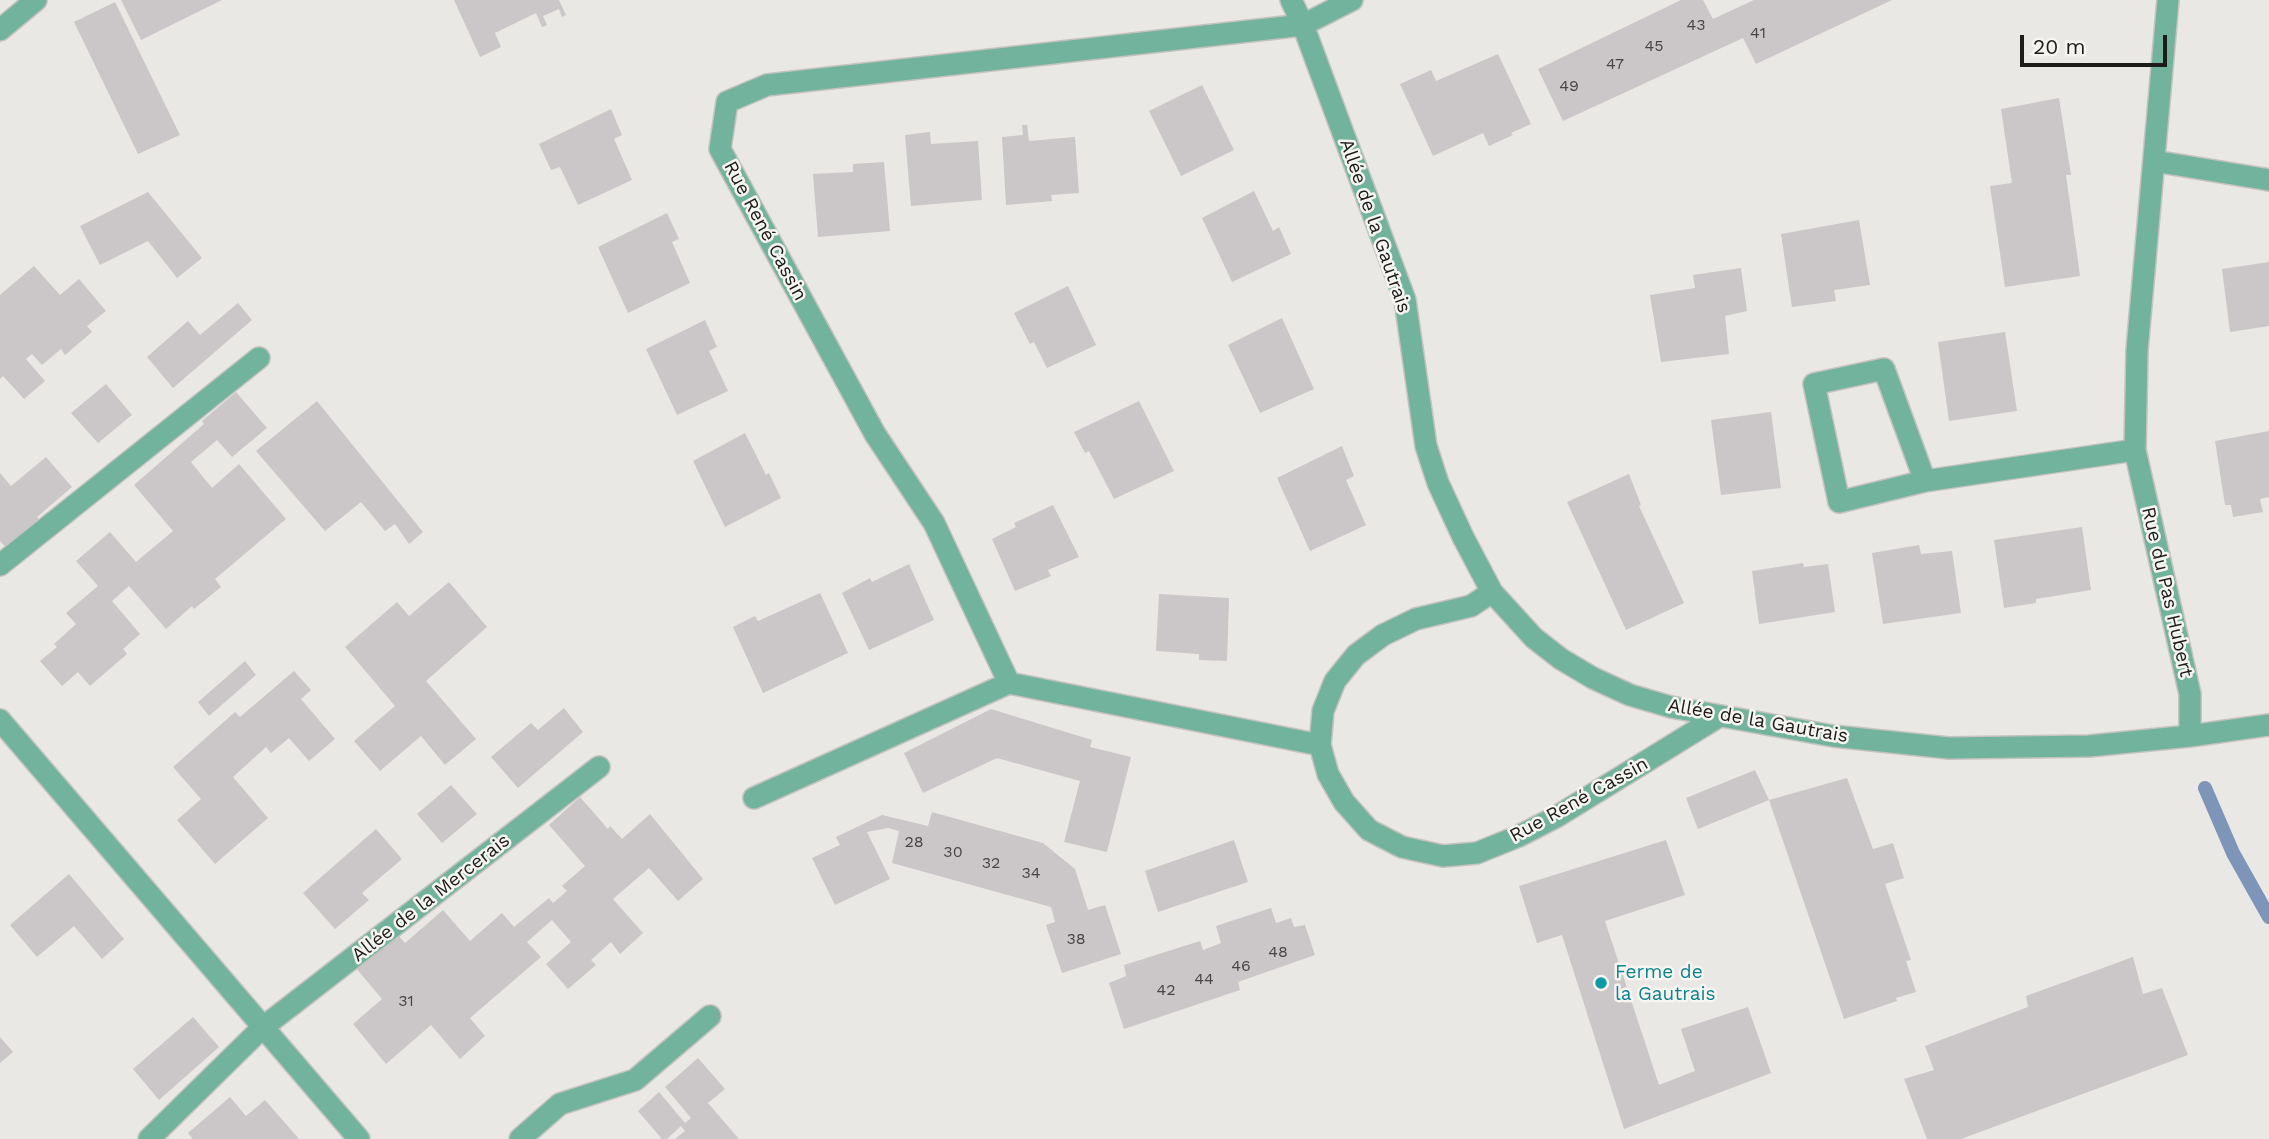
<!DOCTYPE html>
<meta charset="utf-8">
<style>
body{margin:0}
#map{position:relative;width:2269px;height:1139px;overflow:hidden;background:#eae8e4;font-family:"Work Sans",sans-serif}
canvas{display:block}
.scale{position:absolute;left:2020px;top:35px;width:147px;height:32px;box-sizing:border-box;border:4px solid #1d1c1b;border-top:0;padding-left:9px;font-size:21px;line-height:24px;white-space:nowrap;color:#1d1c1b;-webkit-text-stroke:5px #f7f5f1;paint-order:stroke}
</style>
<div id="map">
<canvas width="2269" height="1139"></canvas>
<div class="scale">20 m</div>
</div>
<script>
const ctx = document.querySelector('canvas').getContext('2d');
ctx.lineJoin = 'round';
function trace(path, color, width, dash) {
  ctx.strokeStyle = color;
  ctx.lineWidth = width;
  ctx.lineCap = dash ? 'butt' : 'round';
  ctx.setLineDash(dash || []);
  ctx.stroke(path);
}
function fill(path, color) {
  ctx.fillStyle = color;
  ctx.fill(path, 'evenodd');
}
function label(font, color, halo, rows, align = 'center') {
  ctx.font = font + ' "Work Sans",sans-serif';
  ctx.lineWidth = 5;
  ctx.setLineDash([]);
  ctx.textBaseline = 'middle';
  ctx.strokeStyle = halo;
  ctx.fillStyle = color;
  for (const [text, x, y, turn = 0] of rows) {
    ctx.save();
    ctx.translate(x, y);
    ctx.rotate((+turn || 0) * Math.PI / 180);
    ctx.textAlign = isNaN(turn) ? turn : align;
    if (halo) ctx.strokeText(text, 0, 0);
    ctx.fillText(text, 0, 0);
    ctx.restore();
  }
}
const stream = new Path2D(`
 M 2205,788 L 2233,853 L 2269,917`);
const building = new Path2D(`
 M 121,0 L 222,0 L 141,40 Z
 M 454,0 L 559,0 L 566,15 L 562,17 L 559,9 L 543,16 L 547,25 L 542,27 L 536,13 L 495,33 L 501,47 L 480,57 Z
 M 1681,0 L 1703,0 L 1713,19 L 1754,0 L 1892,0 L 1756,64 L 1743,38 L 1563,121 L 1538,69 Z
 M 115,2 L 180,135 L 138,154 L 74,22 Z
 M 1498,54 L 1531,124 L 1511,133 L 1513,135 L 1489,146 L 1483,133 L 1433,156 L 1400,84 L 1431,70 L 1436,81 Z
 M 1202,85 L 1234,150 L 1181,176 L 1149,111 Z
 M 2059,98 L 2071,175 L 2066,175 L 2080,276 L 2005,287 L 1990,186 L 2012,183 L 2001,109 Z
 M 611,109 L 622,135 L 614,139 L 632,180 L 578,205 L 560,167 L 551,170 L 539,144 Z
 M 1022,125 L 1027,125 L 1029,141 L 1075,137 L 1079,193 L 1051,195 L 1052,201 L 1006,205 L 1002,137 L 1023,135 Z
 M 930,132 L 931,144 L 978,141 L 982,200 L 911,206 L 905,135 Z
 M 884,162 L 890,231 L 818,237 L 813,174 L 853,172 L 853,164 Z
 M 1254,191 L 1273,231 L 1279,227 L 1291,254 L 1232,282 L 1202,218 Z
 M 148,192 L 202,258 L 177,278 L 148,241 L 100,265 L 80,226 Z
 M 667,213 L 679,239 L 672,242 L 690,283 L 628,313 L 598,247 Z
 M 1859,220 L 1870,285 L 1834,290 L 1836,301 L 1792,307 L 1781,234 Z
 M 2269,262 L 2269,326 L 2230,332 L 2222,269 Z
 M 34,266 L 60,295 L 79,279 L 106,311 L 87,326 L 92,332 L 65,355 L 61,349 L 42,365 L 32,354 L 26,359 L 45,381 L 24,399 L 3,376 L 0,379 L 0,295 Z
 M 1741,268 L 1747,311 L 1725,316 L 1729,354 L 1661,362 L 1650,295 L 1695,288 L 1693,275 Z
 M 1068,286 L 1096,345 L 1047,368 L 1034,342 L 1030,344 L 1014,313 Z
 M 238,303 L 252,320 L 173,388 L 147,357 L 188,321 L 200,335 Z
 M 1282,318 L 1314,389 L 1260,413 L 1228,345 Z
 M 705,320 L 717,347 L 709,351 L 728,391 L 677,415 L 646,349 Z
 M 2005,332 L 2017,411 L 1949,421 L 1938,342 Z
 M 106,384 L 132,415 L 98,443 L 71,413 Z
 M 236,392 L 267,428 L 232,457 L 217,440 L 191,462 L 212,488 L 239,464 L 286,519 L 215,579 L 221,587 L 194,609 L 192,606 L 166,629 L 129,586 L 112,601 L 140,634 L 123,649 L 127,654 L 90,686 L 78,672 L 62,686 L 40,661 L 57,647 L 54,644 L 76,624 L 66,613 L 98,586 L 76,561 L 110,532 L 136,562 L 173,531 L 134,485 L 204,424 L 202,421 Z
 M 317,401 L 423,532 L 409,544 L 395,524 L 385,531 L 361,502 L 325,531 L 256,451 Z
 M 1139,401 L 1174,471 L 1114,499 L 1089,451 L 1085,453 L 1074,432 Z
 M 1771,412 L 1781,488 L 1721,495 L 1711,420 Z
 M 2269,431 L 2269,497 L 2260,499 L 2263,512 L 2233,517 L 2231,505 L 2225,505 L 2215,441 Z
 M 745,433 L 766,475 L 769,473 L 781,498 L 725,527 L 693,461 Z
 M 1342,446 L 1354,476 L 1346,480 L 1366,525 L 1310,551 L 1277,478 Z
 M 46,457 L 72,487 L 37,517 L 43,523 L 9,551 L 0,541 L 0,473 L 11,486 Z
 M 1629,474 L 1641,505 L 1639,506 L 1684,603 L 1626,630 L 1567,502 Z
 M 1053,505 L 1079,557 L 1048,570 L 1051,576 L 1015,591 L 992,539 L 1016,527 L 1014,523 Z
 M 2082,527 L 2091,590 L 2036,599 L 2036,603 L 2004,608 L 1994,540 Z
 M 1919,545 L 1921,554 L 1952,551 L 1961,613 L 1883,624 L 1872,553 Z
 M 1803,563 L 1804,567 L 1828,564 L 1835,612 L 1759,624 L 1752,571 Z
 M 909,564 L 934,620 L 869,650 L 842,593 L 870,578 L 872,582 Z
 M 449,582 L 487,627 L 426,681 L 476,739 L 445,765 L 421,736 L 380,771 L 354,741 L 395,706 L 345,647 L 397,602 L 409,616 Z
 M 820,593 L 848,653 L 763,693 L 733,627 L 755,616 L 758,621 Z
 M 1159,594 L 1229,598 L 1227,661 L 1199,660 L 1199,654 L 1156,651 Z
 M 245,661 L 256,675 L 209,716 L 198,702 Z
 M 294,671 L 311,690 L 301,699 L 335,739 L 309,761 L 289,738 L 271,753 L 266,747 L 233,777 L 268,818 L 215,864 L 177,820 L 201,799 L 173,767 L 235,712 L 240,717 Z
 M 564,708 L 583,732 L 518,788 L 491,757 L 531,723 L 538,730 Z
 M 991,709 L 1092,740 L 1090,747 L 1131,757 L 1107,852 L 1064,842 L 1080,781 L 997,758 L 923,793 L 904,753 Z
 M 1755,770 L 1769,800 L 1698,829 L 1686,798 Z
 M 1847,778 L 1873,849 L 1893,843 L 1904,878 L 1885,884 L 1911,960 L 1906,961 L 1916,992 L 1896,998 L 1897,1001 L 1844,1019 L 1769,800 Z
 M 451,785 L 477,814 L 442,843 L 417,814 Z
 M 580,797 L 608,829 L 610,826 L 622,839 L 650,814 L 703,879 L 678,901 L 649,868 L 613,899 L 643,933 L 620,954 L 611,942 L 591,960 L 596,965 L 568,989 L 546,964 L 571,942 L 552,920 L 527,942 L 541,957 L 470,1018 L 485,1036 L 460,1059 L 431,1025 L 386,1064 L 353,1024 L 382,999 L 356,968 L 397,934 L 405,943 L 443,910 L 470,941 L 502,913 L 514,927 L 549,898 L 553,903 L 567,891 L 562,886 L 585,866 L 549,825 Z
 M 932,812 L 1043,843 L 1075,869 L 1088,910 L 1105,905 L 1121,954 L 1062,973 L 1046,925 L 1055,922 L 1051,907 L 892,863 L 899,831 L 888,828 L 867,832 L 890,879 L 835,905 L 812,858 L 840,845 L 836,837 L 882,815 L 928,826 Z
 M 376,829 L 402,859 L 362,893 L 369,900 L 335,929 L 303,893 Z
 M 1234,840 L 1248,882 L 1158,912 L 1145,871 Z
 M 1666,840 L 1685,895 L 1605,921 L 1659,1085 L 1695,1071 L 1681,1029 L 1748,1007 L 1771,1073 L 1624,1129 L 1562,935 L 1537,943 L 1519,886 Z
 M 69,874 L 124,939 L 102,959 L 74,926 L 37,957 L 10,925 Z
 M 1271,908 L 1276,923 L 1291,918 L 1294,927 L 1305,925 L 1315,955 L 1238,982 L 1240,990 L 1124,1029 L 1109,983 L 1126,976 L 1124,965 L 1200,941 L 1203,950 L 1221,943 L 1216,926 Z
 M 2133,957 L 2143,994 L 2162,988 L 2188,1055 L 1961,1139 L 1927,1139 L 1904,1079 L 1934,1070 L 1925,1046 L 2028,1007 L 2026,996 Z
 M 193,1017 L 219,1047 L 159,1100 L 133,1069 Z
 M 0,1037 L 13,1052 L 0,1063 Z
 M 698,1058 L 725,1089 L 708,1103 L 739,1139 L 675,1139 L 685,1131 L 681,1126 L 667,1139 L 662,1139 L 638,1111 L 659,1092 L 685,1123 L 691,1118 L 665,1087 Z
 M 230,1097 L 246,1116 L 265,1100 L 299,1139 L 193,1139 L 188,1133 Z`);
const street = new Path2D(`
 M 1291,0 L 1303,25 L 1405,300 L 1426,446 L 1438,483 L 1463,537 L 1492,592 L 1534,638 L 1561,659 L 1593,678 L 1630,695 L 1671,707 L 1833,736 L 1949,748 L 2089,746 L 2190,736 L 2269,725
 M 2168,0 L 2137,350 L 2135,450 L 2190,694 L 2190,736
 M 0,30 L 36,0
 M 2154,161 L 2269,180
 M 1925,481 L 1884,369 L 1814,384 L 1839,502 L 1925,481 L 2135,450
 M 0,565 L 259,358
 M 1492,592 L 1471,606 L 1416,619 L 1383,635 L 1356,655 L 1335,681 L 1323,711 L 1320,745 L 1328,774 L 1344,802 L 1369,830 L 1402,847 L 1443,856 L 1477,853 L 1519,836 L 1556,817 L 1718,717
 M 0,720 L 359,1139
 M 1320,745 L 1009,683 L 934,523 L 875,434 L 720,149 L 727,102 L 767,85 L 1303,25 L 1352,0
 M 754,798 L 1009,683
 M 149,1139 L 262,1028 L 599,767
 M 520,1139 L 560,1104 L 635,1080 L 710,1016`);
const markers = [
 [1601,983,7,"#0f9aa8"]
];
const numberNames = [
 ["43",1696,25],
 ["41",1758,33],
 ["45",1654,46],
 ["47",1615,64],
 ["49",1569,86],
 ["28",914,842],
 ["30",953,852],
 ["32",991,863],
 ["34",1031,873],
 ["38",1076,939],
 ["48",1278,952],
 ["46",1241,966],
 ["44",1204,979],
 ["42",1166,990],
 ["31",406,1001]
];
const streetNames = [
 ["Allée de la Gautrais",1375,226,71],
 ["Rue René Cassin",765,231,62],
 ["Rue du Pas Hubert",2167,592,77],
 ["Allée de la Gautrais",1758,721,10],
 ["Rue René Cassin",1579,800,-29],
 ["Allée de la Mercerais",431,898,-38]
];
const cultureNames = [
 ["Ferme de",1615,972],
 ["la Gautrais",1615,994]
];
trace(stream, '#7e95ba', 14);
fill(building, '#cbc6c8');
trace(street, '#c5c3c0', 24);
trace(street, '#72b39d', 21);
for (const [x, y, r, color] of markers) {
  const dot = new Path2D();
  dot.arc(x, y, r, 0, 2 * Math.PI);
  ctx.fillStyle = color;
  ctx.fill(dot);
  trace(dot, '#f7f5f1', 2.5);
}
label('16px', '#484646', null, numberNames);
label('19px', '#1d1c1b', '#f7f5f1', streetNames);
label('19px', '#0d838f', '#f7f5f1', cultureNames, 'left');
</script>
